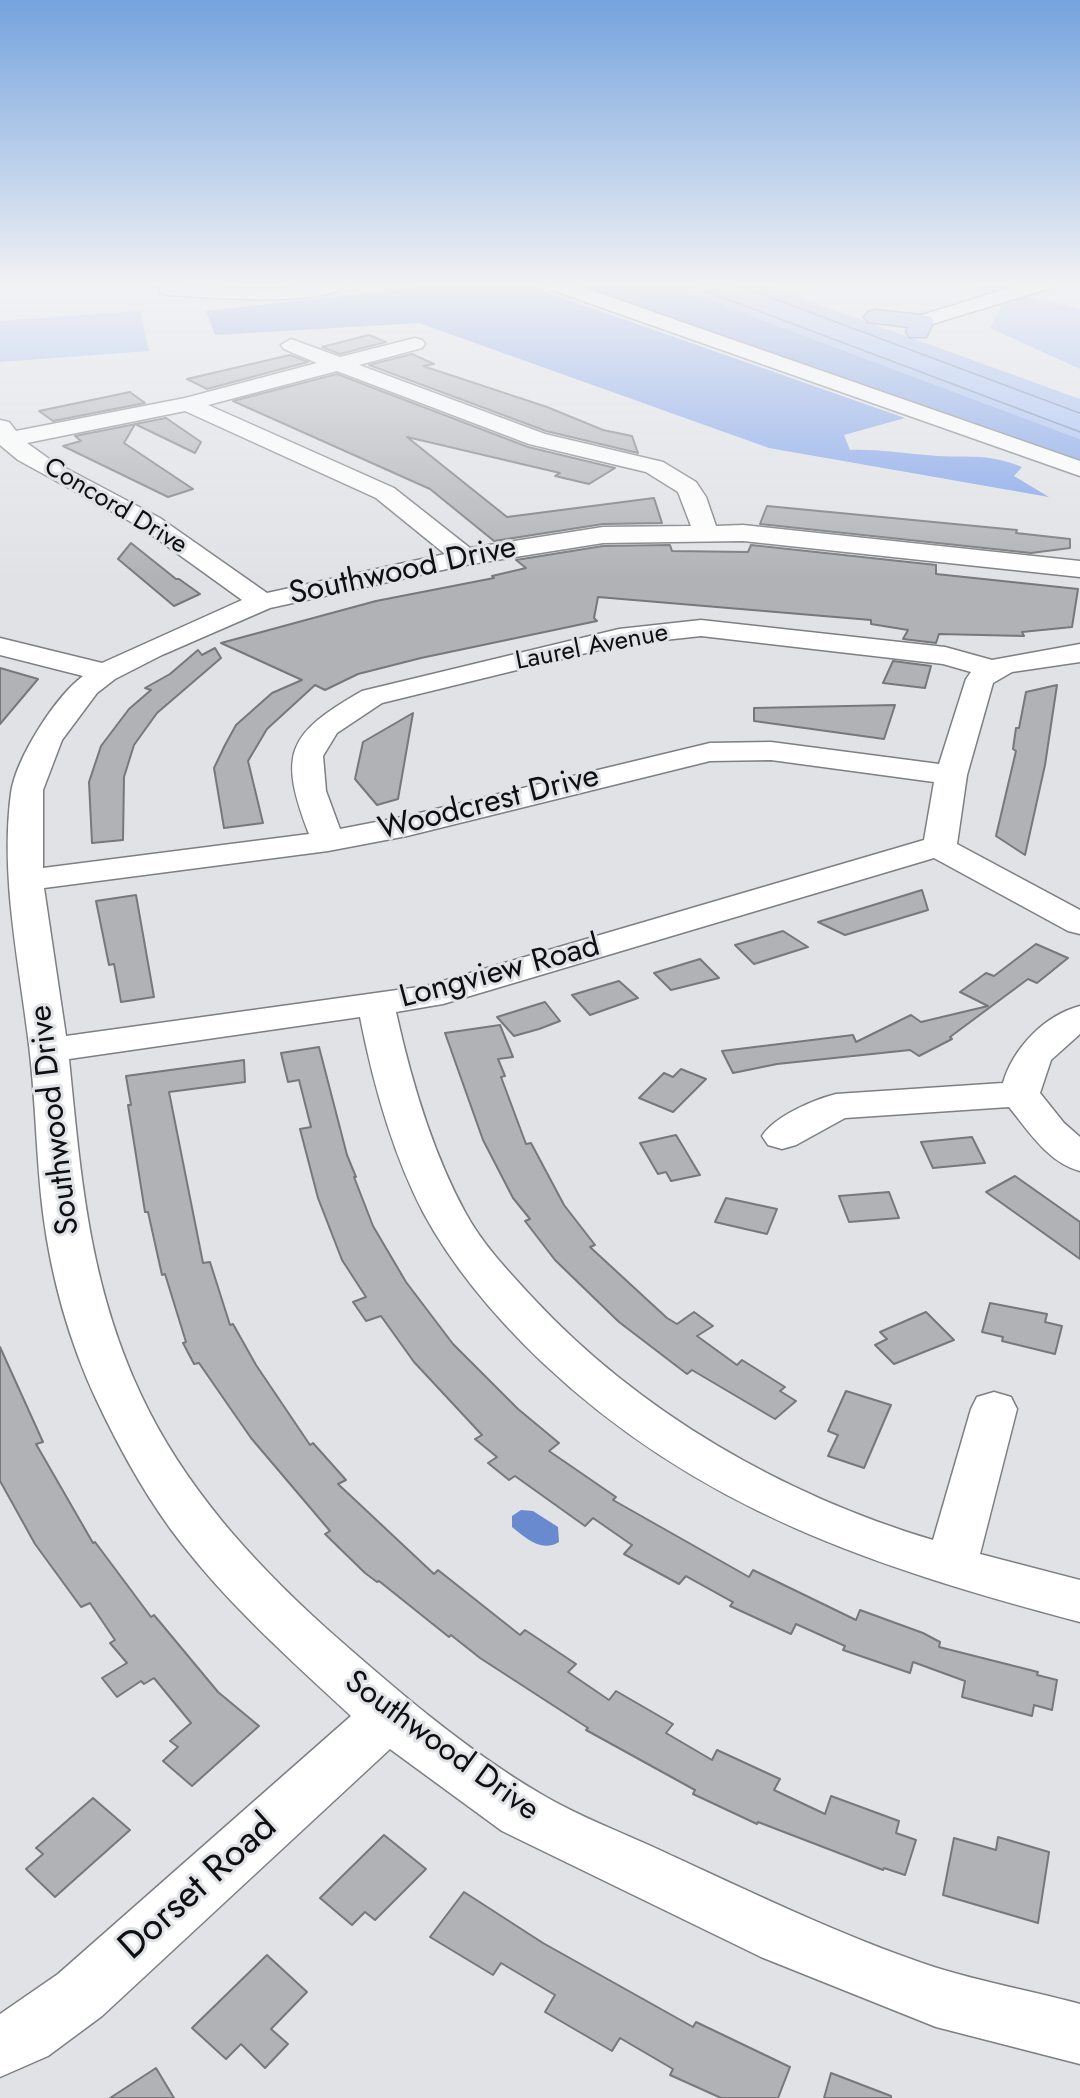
<!DOCTYPE html>
<style>
body{margin:0}
canvas{display:block;background:#e0e2e6}
</style>
<canvas width="1080" height="2098"></canvas>
<script>
const ctx = document.querySelector('canvas').getContext('2d');
ctx.lineJoin = 'round';
function fill(path, color) {
  ctx.fillStyle = color;
  ctx.fill(path, 'evenodd');
}
function trace(path, color, width, dash) {
  ctx.strokeStyle = color;
  ctx.lineWidth = width;
  ctx.lineCap = dash ? 'butt' : 'round';
  ctx.setLineDash(dash || []);
  ctx.stroke(path);
}
function label(font, color, halo, rows, align = 'center') {
  ctx.font = font + ' Jost,sans-serif';
  ctx.lineWidth = 6;
  ctx.setLineDash([]);
  ctx.textBaseline = 'middle';
  ctx.strokeStyle = halo;
  ctx.fillStyle = color;
  for (const [text, x, y, turn = 0] of rows) {
    ctx.save();
    ctx.translate(x, y);
    ctx.rotate((+turn || 0) * Math.PI / 180);
    ctx.textAlign = isNaN(turn) ? turn : align;
    if (halo) ctx.strokeText(text, 0, 0);
    ctx.fillText(text, 0, 0);
    ctx.restore();
  }
}
const green = new Path2D(`
 M 669,285 L 689,285 L 1080,430 L 1080,439 Z
 M 723,285 L 765,285 L 1080,399 L 1080,416 Z
 M 983,285 L 1021,285 L 1009,292 L 1080,309 L 1080,369 L 990,328 L 1001,307 L 982,300 Z
 M 140,311 L 149,351 L 0,362 L 0,321 Z`);
const forest = new Path2D(`
 M 439,285 L 526,285 L 905,418 L 844,435 L 850,450 C 880,449 908,454 937,456 C 974,458 986,453 1022,467 L 1014,476 L 1049,497 L 769,448 L 419,323 L 215,335 L 206,311 Z
 M 569,285 L 669,285 L 1080,439 L 1080,464 Z`);
const water = new Path2D(`
 M 521,1510 L 533,1511 L 558,1527 L 559,1542 C 541,1553 526,1538 512,1527 L 512,1516 Z`);
const building = new Path2D(`
 M 369,335 L 386,342 L 340,354 L 322,347 Z
 M 412,354 L 434,364 L 423,366 L 547,407 L 603,430 L 632,436 L 638,453 L 546,431 L 369,365 Z
 M 290,355 L 308,362 L 207,389 L 187,379 Z
 M 337,374 L 528,447 L 615,468 L 589,484 L 555,476 L 560,473 L 407,437 L 507,517 L 654,498 L 662,523 L 603,524 L 494,541 L 430,489 L 233,401 Z
 M 130,392 L 145,403 L 53,421 L 39,411 Z
 M 166,418 L 201,442 L 195,453 L 135,424 L 124,443 L 193,489 L 168,497 L 63,446 L 81,441 L 75,436 Z
 M 767,506 L 1017,530 L 1016,533 L 1070,539 L 1070,548 L 1031,553 L 760,524 Z
 M 131,543 L 176,579 L 179,579 L 200,594 L 174,606 L 118,559 Z
 M 670,545 L 672,551 L 748,552 L 751,545 L 936,565 L 936,574 L 1078,589 L 1072,627 L 1022,632 L 1024,636 L 939,634 L 936,643 L 903,639 L 908,630 L 871,624 L 871,620 L 598,597 L 594,618 L 597,621 L 421,658 L 358,674 L 325,690 L 315,685 L 267,729 L 248,761 L 263,823 L 224,828 L 214,768 L 225,745 L 236,725 L 272,693 L 302,680 L 221,643 L 376,601 L 494,578 L 492,576 L 526,568 L 516,560 L 603,546 Z
 M 215,648 L 221,658 L 157,713 L 134,745 L 124,777 L 123,840 L 92,843 L 89,782 L 101,746 L 129,709 L 151,690 L 145,688 L 170,674 L 198,650 L 202,655 Z
 M 893,661 L 931,666 L 925,688 L 883,683 Z
 M 0,668 L 38,679 L 0,724 Z
 M 1057,685 L 1045,765 L 1025,855 L 996,836 L 1016,751 L 1013,749 L 1016,728 L 1019,728 L 1026,692 Z
 M 895,705 L 884,739 L 754,721 L 754,708 Z
 M 413,713 L 398,799 L 377,805 L 355,779 L 363,742 Z
 M 922,890 L 928,910 L 845,935 L 818,922 Z
 M 136,895 L 154,997 L 121,1002 L 114,964 L 109,965 L 96,901 Z
 M 783,931 L 808,947 L 754,964 L 735,945 Z
 M 1036,944 L 1068,958 L 1037,983 L 1028,979 L 950,1037 L 952,1039 L 919,1056 L 910,1050 L 777,1064 L 733,1073 L 722,1051 L 853,1035 L 856,1042 L 911,1015 L 921,1022 L 988,1006 L 960,992 L 986,973 L 994,976 Z
 M 700,959 L 719,978 L 671,990 L 654,973 Z
 M 619,981 L 638,998 L 590,1015 L 572,995 Z
 M 545,1002 L 560,1021 L 539,1029 L 514,1036 L 497,1017 Z
 M 500,1025 L 513,1057 L 498,1059 L 505,1076 L 501,1077 L 526,1144 L 531,1143 L 564,1205 L 595,1245 L 590,1247 L 667,1318 L 677,1324 L 694,1312 L 713,1326 L 697,1336 L 737,1365 L 742,1360 L 785,1387 L 780,1391 L 796,1401 L 775,1419 L 692,1370 L 687,1374 L 619,1322 L 555,1260 L 525,1221 L 530,1219 L 513,1198 L 483,1140 L 445,1033 Z
 M 319,1047 L 347,1155 L 356,1177 L 354,1177 L 373,1226 L 406,1282 L 453,1344 L 518,1409 L 559,1443 L 549,1451 L 616,1497 L 613,1500 L 749,1577 L 753,1570 L 856,1620 L 860,1610 L 923,1633 L 940,1642 L 939,1647 L 1038,1672 L 1037,1675 L 1057,1680 L 1052,1710 L 1034,1705 L 1032,1716 L 962,1697 L 965,1681 L 913,1662 L 910,1673 L 843,1650 L 845,1646 L 796,1624 L 791,1634 L 730,1606 L 733,1602 L 686,1576 L 679,1584 L 624,1554 L 632,1545 L 593,1518 L 585,1526 L 515,1476 L 509,1480 L 488,1463 L 497,1457 L 475,1439 L 482,1435 L 414,1362 L 381,1316 L 366,1321 L 353,1302 L 366,1297 L 342,1260 L 318,1198 L 300,1129 L 311,1127 L 299,1080 L 288,1082 L 281,1053 Z
 M 244,1060 L 245,1082 L 169,1092 L 203,1263 L 210,1262 L 230,1325 L 233,1324 L 256,1365 L 310,1445 L 313,1443 L 346,1480 L 338,1484 L 434,1574 L 438,1570 L 520,1635 L 525,1630 L 576,1664 L 568,1672 L 609,1700 L 616,1691 L 673,1724 L 666,1733 L 712,1760 L 717,1750 L 780,1779 L 774,1790 L 825,1814 L 831,1796 L 899,1821 L 896,1833 L 916,1840 L 905,1875 L 884,1868 L 883,1870 L 758,1822 L 757,1824 L 693,1794 L 695,1790 L 586,1730 L 588,1728 L 480,1658 L 451,1635 L 449,1637 L 379,1581 L 377,1582 L 365,1573 L 325,1534 L 330,1531 L 251,1438 L 199,1363 L 194,1364 L 183,1343 L 186,1342 L 165,1274 L 162,1275 L 148,1212 L 145,1212 L 128,1105 L 131,1105 L 126,1076 Z
 M 681,1069 L 706,1079 L 673,1112 L 639,1098 L 664,1073 L 673,1077 Z
 M 676,1135 L 700,1175 L 671,1181 L 666,1172 L 658,1174 L 640,1143 Z
 M 972,1137 L 985,1163 L 933,1168 L 921,1142 Z
 M 1015,1176 L 1080,1222 L 1080,1259 L 986,1192 Z
 M 889,1192 L 899,1218 L 849,1222 L 839,1196 Z
 M 726,1198 L 777,1209 L 767,1234 L 715,1222 Z
 M 990,1303 L 1047,1314 L 1045,1322 L 1062,1326 L 1055,1354 L 1002,1341 L 1003,1337 L 982,1332 Z
 M 926,1312 L 954,1340 L 894,1364 L 875,1345 L 887,1339 L 880,1332 Z
 M 0,1347 L 43,1442 L 36,1444 L 93,1543 L 95,1542 L 151,1617 L 154,1615 L 218,1692 L 259,1726 L 192,1786 L 163,1761 L 178,1747 L 170,1741 L 191,1723 L 154,1678 L 144,1684 L 141,1681 L 117,1697 L 102,1678 L 127,1663 L 110,1643 L 115,1640 L 90,1603 L 81,1607 L 35,1544 L 0,1481 Z
 M 846,1391 L 891,1405 L 864,1468 L 828,1456 L 838,1435 L 828,1431 Z
 M 93,1798 L 130,1830 L 55,1897 L 26,1869 L 43,1854 L 36,1848 Z
 M 384,1835 L 426,1869 L 375,1920 L 365,1912 L 352,1925 L 320,1898 Z
 M 998,1837 L 1049,1852 L 1038,1923 L 943,1895 L 954,1838 L 996,1850 Z
 M 464,1892 L 543,1943 L 693,2027 L 696,2022 L 790,2067 L 778,2098 L 721,2098 L 670,2075 L 673,2069 L 620,2038 L 612,2051 L 545,2012 L 555,1995 L 501,1963 L 493,1975 L 430,1937 Z
 M 267,1955 L 307,1992 L 271,2029 L 288,2044 L 265,2068 L 241,2044 L 226,2059 L 192,2028 Z
 M 156,2068 L 174,2098 L 110,2098 Z
 M 831,2073 L 891,2096 L 891,2098 L 824,2098 Z`);
const minor = new Path2D(`
 M 162,285 L 275,289 L 299,285 L 346,285 C 324,308 203,297 169,295 L 162,293 L 159,289 Z
 M 547,285 L 576,285 L 1080,461 L 1080,476 L 549,289 Z
 M 1019,285 L 1049,285 L 1047,289 L 929,325 L 915,325 L 912,321 L 915,317 Z
 M 415,338 L 422,340 L 425,344 L 422,348 L 359,365 L 545,434 L 663,462 L 696,482 L 706,497 L 716,526 L 743,525 L 1080,561 L 1080,577 L 743,541 L 603,543 L 465,565 L 270,608 L 162,655 L 115,679 L 97,693 L 62,740 L 43,790 L 43,868 L 309,834 C 278,753 287,734 362,691 L 619,629 L 701,620 L 945,647 L 992,660 L 1080,644 L 1080,662 L 1012,672 L 993,683 L 967,775 L 957,844 L 1080,910 L 1080,934 L 1068,931 L 934,858 L 443,1004 L 396,1012 C 411,1080 432,1151 465,1212 C 482,1244 509,1272 533,1298 C 640,1413 783,1495 933,1540 L 971,1409 L 977,1397 L 994,1392 L 1011,1397 L 1017,1409 L 980,1554 L 1080,1580 L 1080,1622 C 877,1568 700,1511 543,1363 C 497,1319 453,1268 423,1212 C 392,1152 373,1083 360,1017 L 69,1059 C 81,1179 89,1284 141,1395 C 184,1487 253,1562 327,1629 C 394,1688 464,1749 541,1794 C 579,1817 624,1833 664,1852 C 753,1893 841,1936 934,1967 C 981,1982 1032,1991 1080,2004 L 1080,2064 L 936,2027 L 761,1957 L 502,1831 L 390,1749 L 102,2016 L 48,2056 L 0,2077 L 0,2014 L 58,1974 L 351,1716 C 292,1661 232,1608 182,1544 C 148,1501 119,1448 96,1399 C 69,1341 51,1276 43,1213 C 36,1158 36,1101 29,1045 C 19,962 0,876 11,793 C 16,758 55,697 83,676 L 0,655 L 0,638 L 102,663 L 242,600 L 142,528 L 18,460 L 0,445 L 0,420 L 9,422 L 16,431 L 185,398 L 317,363 L 284,349 L 281,345 L 291,339 L 340,357 ZM 337,371 L 529,444 L 646,472 L 678,492 L 691,526 L 603,527 L 470,548 L 394,488 L 208,405 ZM 185,411 L 376,498 L 445,554 L 267,593 L 160,518 L 52,461 L 27,443 ZM 701,636 L 943,664 L 971,672 L 966,679 L 939,764 L 771,742 L 710,743 L 407,816 L 340,829 L 326,791 L 323,756 L 337,733 L 382,703 L 619,645 ZM 771,760 L 934,782 L 924,840 L 426,986 L 66,1036 L 44,888 L 328,851 L 407,836 L 710,761 Z
 M 1080,1006 L 1080,1034 L 1051,1060 L 1040,1093 L 1064,1123 L 1080,1137 L 1080,1171 C 1049,1163 1029,1132 1009,1107 L 845,1118 L 796,1145 L 782,1149 L 768,1145 L 762,1136 C 775,1116 813,1100 836,1094 L 1003,1083 C 1013,1048 1045,1015 1080,1006 Z`);
const highway = new Path2D(`
 M 702,285 L 735,285 L 1080,414 L 1080,431 L 705,290 Z
 M 876,310 L 930,316 L 934,321 L 926,337 L 910,337 L 906,332 L 908,327 L 868,322 L 864,317 L 868,312 Z`);
const farStreetnames = [
 ["Concord Drive",115,507,31],
 ["Laurel Avenue",592,648,-11]
];
const streetNames = [
 ["Southwood Drive",403,572,-12],
 ["Woodcrest Drive",489,804,-14],
 ["Longview Road",500,973,-15],
 ["Southwood Drive",56,1120,-97],
 ["Southwood Drive",441,1747,36]
];
const nearStreetnames = [
 ["Dorset Road",199,1888,-42]
];
fill(green, '#9ebbf4');
fill(forest, '#80a2ea');
fill(water, '#698acf');
fill(building, '#b0b2b6');
trace(building, '#76787b', 2);
trace(minor, '#7d7f83', 3);
trace(highway, '#6e81a7', 3);
fill(minor, '#fff');
fill(highway, '#a1bef8');
const sky = ctx.createLinearGradient(0, 0, 0, 579);
sky.addColorStop(0, '#75a3de');
sky.addColorStop(0.49, '#f1f2f4');
sky.addColorStop(1, '#f1f2f400');
ctx.fillStyle = sky;
ctx.fillRect(0, 0, 1080, 579);
label('26px', '#0e0f10', '#e0e2e6', farStreetnames);
label('32px', '#0e0f10', '#e0e2e6', streetNames);
label('38px', '#0e0f10', '#e0e2e6', nearStreetnames);
</script>
